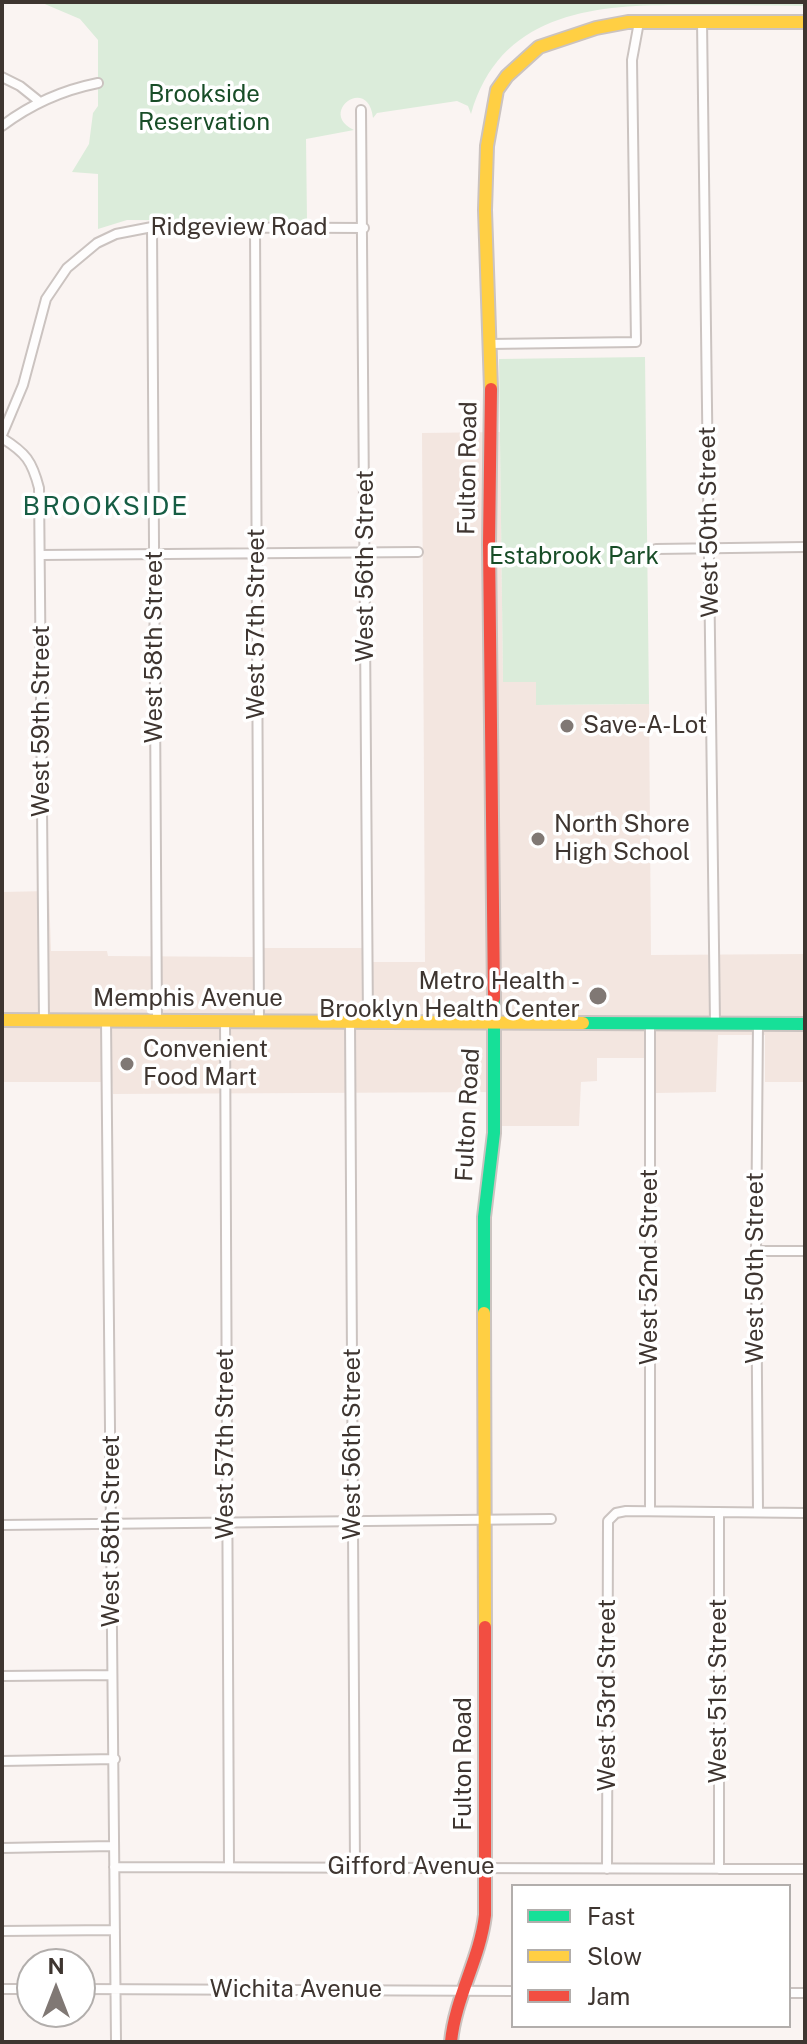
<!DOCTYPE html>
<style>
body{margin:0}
#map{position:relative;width:807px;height:2044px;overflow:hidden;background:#faf4f2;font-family:"Public Sans",sans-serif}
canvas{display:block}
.frame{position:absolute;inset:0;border:4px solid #3e3530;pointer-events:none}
.legend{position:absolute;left:511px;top:1884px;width:280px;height:144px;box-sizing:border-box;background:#fff;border:2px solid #b2aeac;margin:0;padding:10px 14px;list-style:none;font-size:24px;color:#3e3530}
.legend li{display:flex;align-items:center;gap:16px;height:40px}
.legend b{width:40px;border:2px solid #b2aeac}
.north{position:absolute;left:16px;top:1948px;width:80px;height:80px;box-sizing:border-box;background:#fff;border:2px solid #b2aeac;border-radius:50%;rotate:0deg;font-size:22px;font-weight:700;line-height:32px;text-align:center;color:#3e3530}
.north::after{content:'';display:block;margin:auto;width:28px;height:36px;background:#807874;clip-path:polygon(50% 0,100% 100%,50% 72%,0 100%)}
</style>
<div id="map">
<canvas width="807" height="2044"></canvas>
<div class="frame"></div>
<ul class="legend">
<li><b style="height:10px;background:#16e098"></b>Fast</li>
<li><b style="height:10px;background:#ffcf43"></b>Slow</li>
<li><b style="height:10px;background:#f24e42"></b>Jam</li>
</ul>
<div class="north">N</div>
</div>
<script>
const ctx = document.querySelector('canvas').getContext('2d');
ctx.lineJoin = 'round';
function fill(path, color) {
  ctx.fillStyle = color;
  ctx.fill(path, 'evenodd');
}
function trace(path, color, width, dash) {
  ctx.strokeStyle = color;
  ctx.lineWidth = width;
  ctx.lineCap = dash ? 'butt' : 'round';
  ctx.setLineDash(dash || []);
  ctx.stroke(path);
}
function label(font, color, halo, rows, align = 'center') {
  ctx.font = font + ' "Public Sans",sans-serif';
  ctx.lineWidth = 7;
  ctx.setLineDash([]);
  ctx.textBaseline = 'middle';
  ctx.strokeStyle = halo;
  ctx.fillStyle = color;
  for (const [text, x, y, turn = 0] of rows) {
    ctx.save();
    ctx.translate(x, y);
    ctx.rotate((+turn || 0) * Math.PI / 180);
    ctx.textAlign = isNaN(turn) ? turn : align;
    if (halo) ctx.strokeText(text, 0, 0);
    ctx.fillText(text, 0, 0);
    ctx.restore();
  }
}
const built = new Path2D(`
 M 500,432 L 503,682 L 536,682 L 537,705 L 649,704 L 651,955 L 805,954 L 805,1082 L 765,1082 L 765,1035 L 718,1035 L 716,1092 L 656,1093 L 656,1058 L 597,1058 L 597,1081 L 581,1082 L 579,1126 L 501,1126 L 501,1092 L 113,1094 L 112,1082 L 2,1082 L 2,892 L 49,891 L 51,951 L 107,951 L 108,956 L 256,957 L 256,948 L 369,948 L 370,962 L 425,962 L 422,433 Z`);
const green = new Path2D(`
 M 40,2 L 805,2 L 805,6 C 768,5 731,5 694,5 C 602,4 501,8 471,114 L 468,106 L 457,101 L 377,113 L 373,118 C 368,74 317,113 354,130 L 306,139 L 307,221 L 127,220 L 98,229 L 98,174 L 72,172 L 89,144 L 93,113 L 98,106 L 98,40 L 80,19 Z
 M 645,357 L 649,704 L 536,705 L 536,682 L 503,682 L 499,359 Z`);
const street = new Path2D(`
 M 702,21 L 715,1023
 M 2,77 L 20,86 L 40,102
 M 361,110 L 368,1021
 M 2,126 C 31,104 63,90 98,83
 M 152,227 L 157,1020
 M 255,227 L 259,1021
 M 489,344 L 636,342 L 632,60 L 639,22
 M 2,435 L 23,385 L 46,299 L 67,268 L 97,243 L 116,234 L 152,227 L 364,228
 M 2,438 C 26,453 32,461 39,488 L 44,1020
 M 656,549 L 805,547
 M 41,555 L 418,552
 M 106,1020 L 116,2042
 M 225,1020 L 229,1867
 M 350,1021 L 355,1867
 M 650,1023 L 650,1511
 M 756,1251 L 805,1251
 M 719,1512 L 719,1869
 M 758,1512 L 756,1251 L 758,1023
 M 2,1525 L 551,1519
 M 2,1676 L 112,1675
 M 2,1761 L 115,1759
 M 2,1848 L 113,1846
 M 114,1867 L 805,1869
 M 607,1869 L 608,1521 L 616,1513 L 626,1511 L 805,1513
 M 2,1931 L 115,1930
 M 2,1989 L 32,1989
 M 80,1989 L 513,1991
 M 789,1993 L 805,1993`);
const fast = new Path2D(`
 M 583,1023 L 805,1024
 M 484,1313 L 484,1217 L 494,1133 L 494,998`);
const slow = new Path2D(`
 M 491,389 L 485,210 L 487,146 L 497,90 L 507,76 L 539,47 L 596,28 L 628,22 L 805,22
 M 2,1020 L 583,1023
 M 484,1313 L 485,1627`);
const jam = new Path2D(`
 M 491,389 L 489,544 L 494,998
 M 451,2042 C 455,1998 480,1959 485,1915 L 485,1627`);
const markers = [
 [567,726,8,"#807874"],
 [538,839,8,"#807874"],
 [598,996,10,"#807874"],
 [127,1064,8,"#807874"]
];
const parkNames = [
 ["Brookside",204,95],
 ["Reservation",204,123],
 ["Estabrook Park",574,557]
];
const streetNames = [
 ["Ridgeview Road",239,228],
 ["Fulton Road",468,468,-89],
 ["West 50th Street",709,522,-91],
 ["West 56th Street",366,566,-90],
 ["West 57th Street",257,624,-90],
 ["West 58th Street",155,647,-90],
 ["West 59th Street",42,721,-90],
 ["Memphis Avenue",188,999],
 ["Fulton Road",468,1115,-87],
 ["West 52nd Street",650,1267,-90],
 ["West 50th Street",756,1268,-90],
 ["West 57th Street",226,1444,-90],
 ["West 56th Street",353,1444,-90],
 ["West 58th Street",112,1531,-90],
 ["West 51st Street",719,1691,-90],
 ["West 53rd Street",608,1695,-90],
 ["Fulton Road",464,1764,-90],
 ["Gifford Avenue",411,1867],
 ["Wichita Avenue",296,1990]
];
const poiNames = [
 ["Save-A-Lot",583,726],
 ["North Shore",554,825],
 ["High School",554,853],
 ["Metro Health -",580,982,"right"],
 ["Brooklyn Health Center",580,1010,"right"],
 ["Convenient",143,1050],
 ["Food Mart",143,1078]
];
const neighbourhoodNames = [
 ["BROOKSIDE",106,507]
];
fill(built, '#f3e6e0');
fill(green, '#dbecda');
trace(street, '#cbc3c0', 12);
trace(fast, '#cbc3c0', 16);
trace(slow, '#cbc3c0', 16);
trace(jam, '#cbc3c0', 16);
trace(street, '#fefdfd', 8);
trace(fast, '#16e098', 12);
trace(slow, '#ffcf43', 12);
trace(jam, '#f24e42', 12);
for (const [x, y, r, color] of markers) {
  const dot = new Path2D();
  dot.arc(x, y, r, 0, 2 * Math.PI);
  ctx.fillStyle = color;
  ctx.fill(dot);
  trace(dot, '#fff', 3);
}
label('24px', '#184d27', '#fff', parkNames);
label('24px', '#3e3530', '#fff', streetNames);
label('24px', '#3e3530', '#fff', poiNames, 'left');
ctx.letterSpacing = '2px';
label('26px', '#165d44', '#fff', neighbourhoodNames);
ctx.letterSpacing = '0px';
</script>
